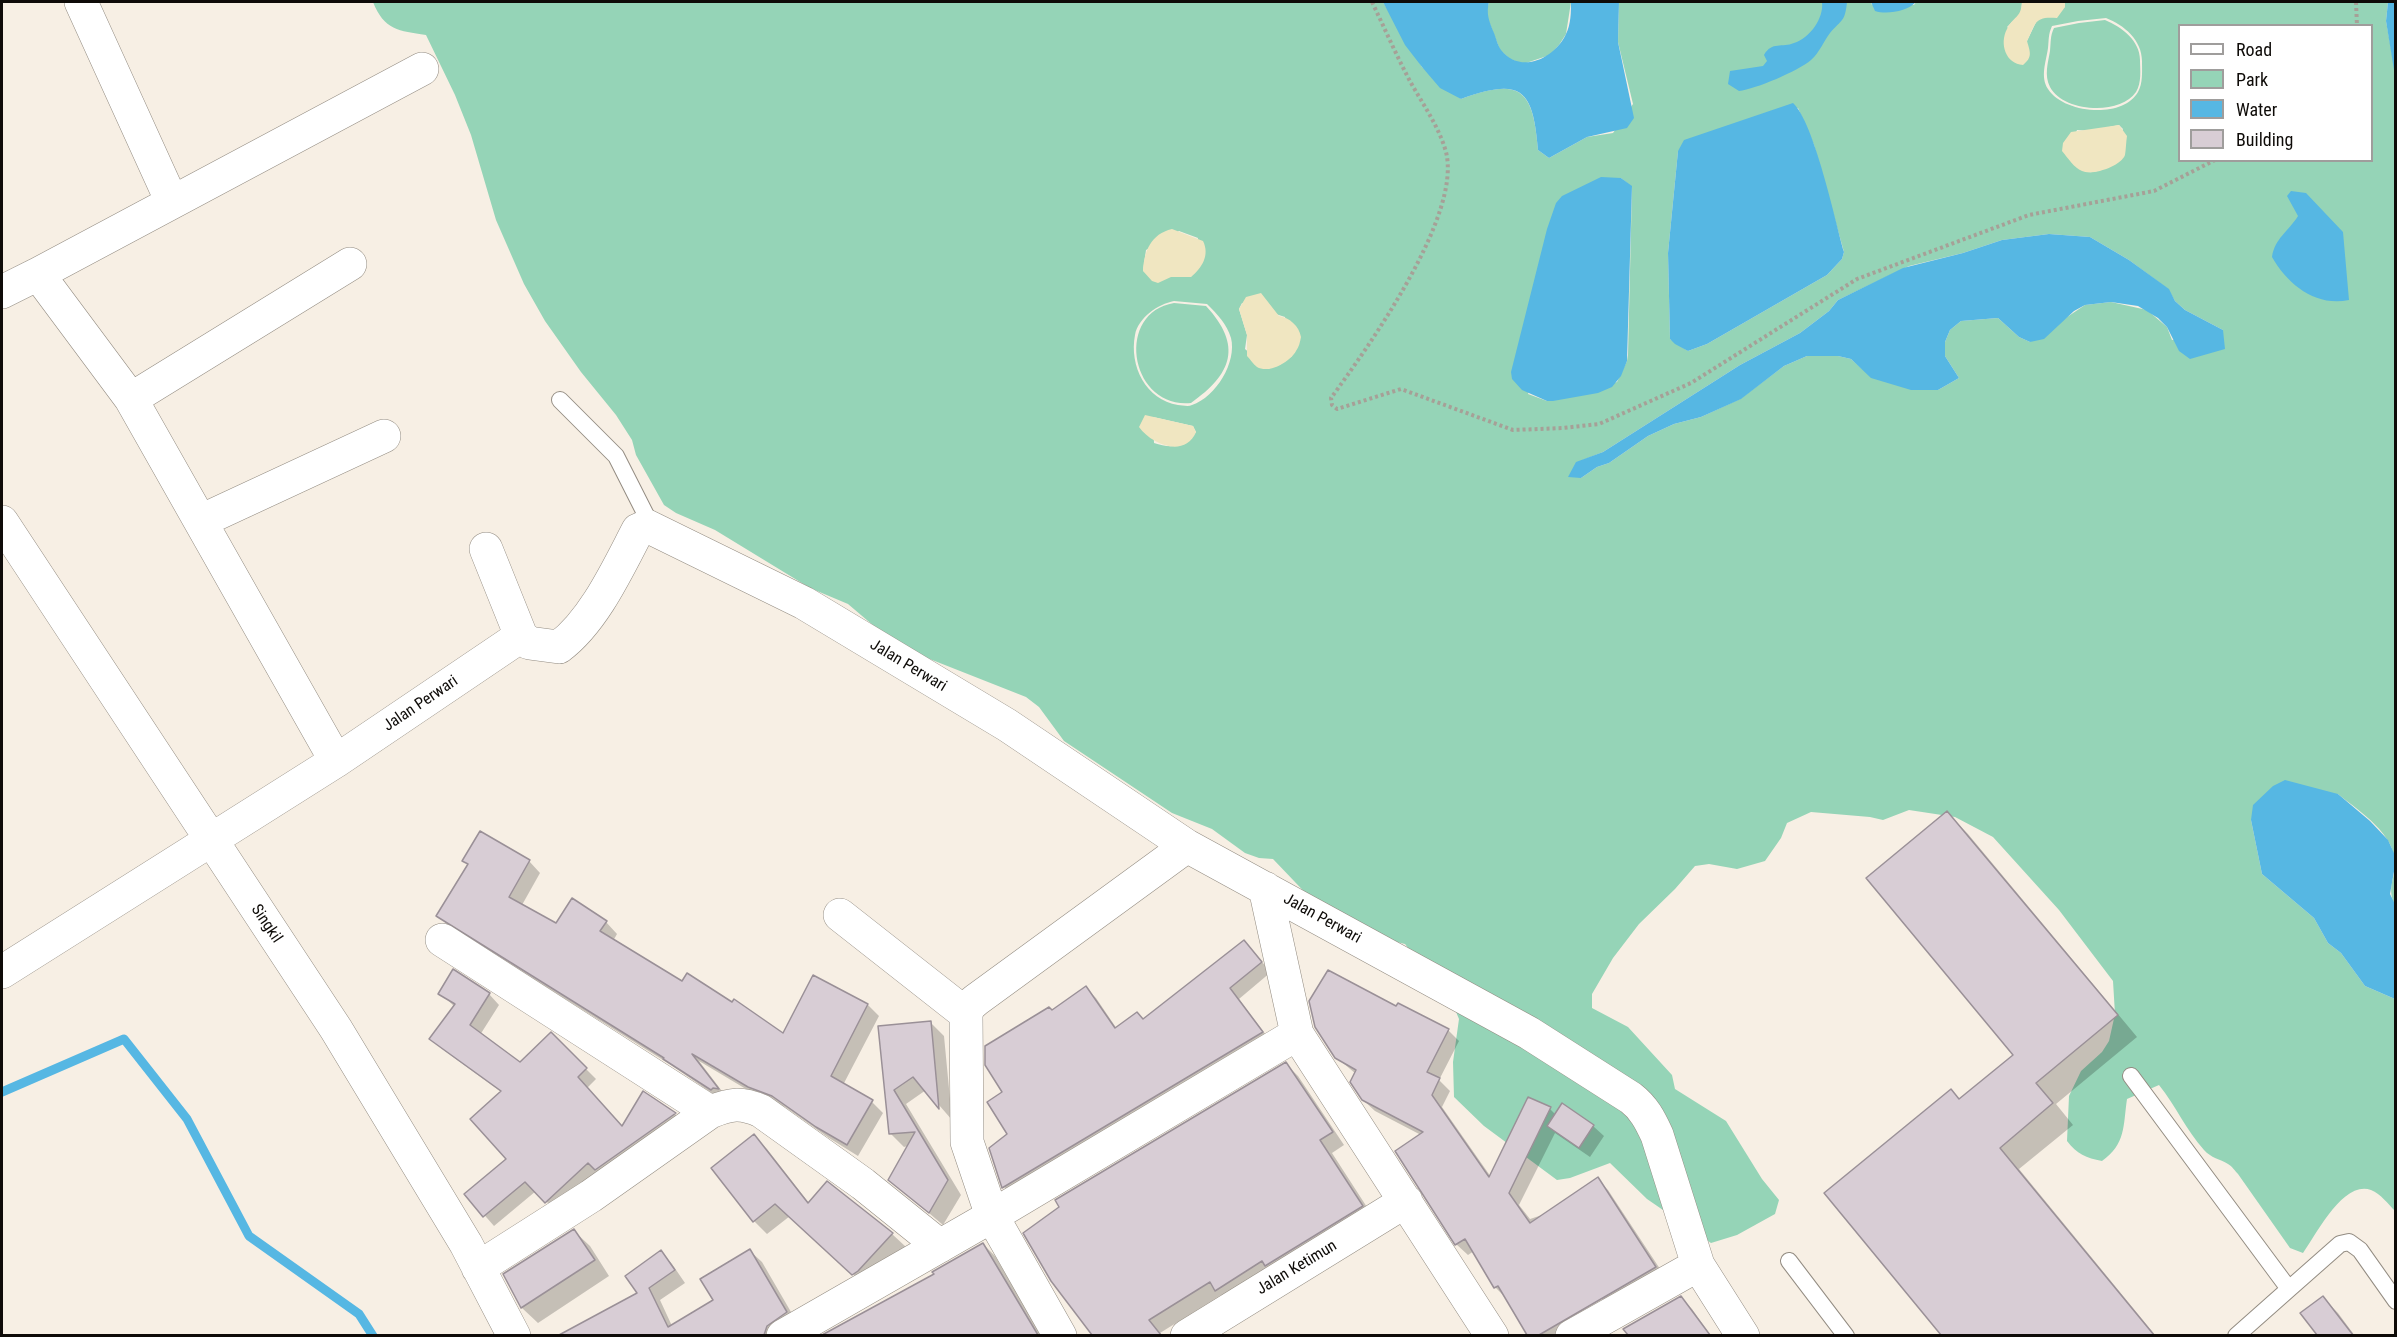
<!DOCTYPE html>
<style>
body{margin:0}
#map{position:relative;width:2397px;height:1337px;overflow:hidden;background:#f7efe4;font-family:"Roboto Condensed",sans-serif}
canvas{display:block}
.frame{position:absolute;inset:0;border:3px solid #0e0b08;pointer-events:none}
.legend{position:absolute;left:2178px;top:24px;width:195px;height:138px;box-sizing:border-box;background:#fff;border:2px solid #9f9d9c;margin:0;padding:8px 10px;list-style:none;font-size:18px;color:#0e0b08}
.legend li{display:flex;align-items:center;gap:12px;height:30px}
.legend b{width:30px;border:2px solid #9f9d9c}
</style>
<div id="map">
<canvas width="2397" height="1337"></canvas>
<div class="frame"></div>
<ul class="legend">
<li><b style="height:8px;background:#fff"></b>Road</li>
<li><b style="height:16px;background:#95d4b7"></b>Park</li>
<li><b style="height:16px;background:#56b7e3"></b>Water</li>
<li><b style="height:16px;background:#d8cdd5"></b>Building</li>
</ul>
</div>
<script>
const ctx = document.querySelector('canvas').getContext('2d');
ctx.lineJoin = 'round';
function fill(path, color) {
  ctx.fillStyle = color;
  ctx.fill(path, 'evenodd');
}
function trace(path, color, width, dash) {
  ctx.strokeStyle = color;
  ctx.lineWidth = width;
  ctx.lineCap = dash ? 'butt' : 'round';
  ctx.setLineDash(dash || []);
  ctx.stroke(path);
}
function label(font, color, halo, rows, align = 'center') {
  ctx.font = font + ' "Roboto Condensed",sans-serif';
  ctx.lineWidth = 4.5;
  ctx.setLineDash([]);
  ctx.textBaseline = 'middle';
  ctx.strokeStyle = halo;
  ctx.fillStyle = color;
  for (const [text, x, y, turn = 0] of rows) {
    ctx.save();
    ctx.translate(x, y);
    ctx.rotate((+turn || 0) * Math.PI / 180);
    ctx.textAlign = isNaN(turn) ? turn : align;
    if (halo) ctx.strokeText(text, 0, 0);
    ctx.fillText(text, 0, 0);
    ctx.restore();
  }
}
const green = new Path2D(`
 M 373,2 L 1383,2 L 1422,67 L 1461,99 C 1521,77 1533,89 1538,150 L 1549,158 L 1587,137 L 1613,133 L 1633,104 L 1618,42 L 1619,2 L 1871,2 L 1872,5 L 1914,5 L 1916,2 L 2022,2 L 2021,13 L 2007,27 L 2027,41 L 2037,20 L 2065,7 L 2065,2 L 2388,2 L 2386,21 L 2396,76 L 2395,906 C 2387,887 2394,883 2395,865 C 2396,834 2360,812 2338,794 L 2251,820 L 2262,874 L 2314,918 L 2328,943 L 2341,953 L 2365,986 L 2395,999 L 2395,1211 C 2388,1204 2381,1194 2371,1190 C 2343,1180 2316,1235 2303,1253 L 2290,1248 L 2238,1174 C 2235,1171 2232,1166 2228,1164 C 2220,1159 2211,1158 2204,1150 C 2186,1130 2176,1106 2159,1085 L 2127,1099 C 2123,1126 2126,1144 2102,1161 C 2086,1158 2077,1154 2067,1141 L 2069,1096 L 2081,1071 L 2102,1052 L 2109,1041 L 2115,1014 L 2113,981 L 2059,910 L 1993,837 L 1955,817 L 1909,810 L 1883,820 L 1870,817 L 1811,812 L 1787,823 L 1781,838 L 1765,861 L 1737,869 L 1709,864 L 1695,866 L 1675,889 L 1639,924 L 1613,958 L 1592,994 L 1592,1008 L 1628,1027 L 1672,1075 L 1675,1089 L 1726,1121 L 1762,1179 L 1779,1200 L 1775,1214 L 1737,1235 L 1711,1243 L 1647,1199 L 1610,1163 L 1570,1178 L 1557,1180 L 1484,1126 L 1454,1097 L 1453,1062 L 1459,1019 L 1454,1007 L 1405,944 L 1364,934 L 1316,904 L 1273,859 L 1259,858 L 1245,853 L 1212,829 L 1172,813 L 1064,741 L 1039,707 L 1026,697 L 917,654 L 881,632 L 848,604 L 810,588 L 715,530 L 676,513 L 664,505 L 636,455 L 632,440 L 616,415 L 581,372 L 545,321 L 524,284 L 496,220 L 471,135 L 455,95 L 426,35 C 399,31 384,30 373,2 ZM 2106,18 C 2124,25 2142,40 2142,61 C 2142,72 2143,83 2138,92 C 2123,119 2064,114 2048,89 C 2040,77 2046,62 2048,48 C 2049,40 2048,35 2052,26 L 2078,21 ZM 2180,26 L 2372,26 L 2372,160 L 2180,160 ZM 1798,108 L 1814,145 L 1844,252 L 1842,259 L 1827,275 L 1707,344 L 1688,351 L 1670,339 L 1668,253 L 1678,151 ZM 2119,125 L 2123,129 L 2107,167 C 2088,177 2080,172 2067,156 L 2077,130 L 2090,131 ZM 1621,178 L 1632,187 L 1628,355 L 1627,361 L 1617,382 L 1547,401 L 1528,394 ZM 1179,231 L 1198,238 L 1191,277 L 1171,277 L 1143,271 L 1146,250 ZM 2049,234 L 2090,237 L 2129,260 L 2168,289 L 2175,301 L 2185,310 L 2223,330 L 2172,340 L 2167,327 L 2147,310 L 2111,302 L 2085,305 L 2030,342 L 2019,337 L 1998,318 L 1961,321 L 1950,330 L 1945,342 L 1945,356 L 1959,378 L 1938,390 L 1924,390 L 1861,368 L 1851,359 L 1838,356 L 1807,356 L 1784,366 L 1740,399 L 1701,417 L 1674,424 L 1648,436 L 1609,463 L 1597,467 L 1581,478 L 1583,460 L 1603,452 L 1740,365 L 1800,333 L 1829,311 L 1838,300 L 1909,266 L 1963,253 L 2002,240 ZM 1174,301 L 1207,304 C 1217,314 1227,324 1231,338 C 1237,362 1216,397 1192,405 C 1188,407 1182,405 1178,405 C 1146,400 1129,366 1135,335 C 1138,318 1158,304 1174,301 ZM 1242,303 L 1285,317 L 1292,356 L 1281,364 L 1268,369 L 1245,349 L 1247,335 L 1239,309 ZM 1153,417 L 1193,426 L 1196,432 C 1186,447 1171,449 1154,443 Z
 M 1489,2 L 1571,2 L 1566,34 L 1559,45 L 1550,55 L 1523,64 L 1510,59 L 1500,50 L 1486,14 Z
 M 2105,20 C 2122,27 2140,41 2140,60 C 2140,70 2142,82 2136,92 C 2120,116 2063,112 2050,87 C 2044,75 2048,63 2050,51 C 2051,42 2050,36 2054,28 L 2079,23 Z
 M 1174,303 L 1206,306 C 1243,346 1232,374 1191,403 C 1130,409 1114,313 1174,303 Z`);
const sand = new Path2D(`
 M 2022,2 L 2065,2 L 2065,7 L 2057,18 C 2034,16 2036,23 2027,41 C 2030,52 2033,57 2023,65 C 2006,64 1999,44 2007,29 C 2013,16 2021,19 2022,2 Z
 M 2119,125 L 2127,136 C 2126,142 2126,149 2125,155 C 2121,166 2093,176 2082,171 C 2074,168 2068,158 2062,151 L 2063,143 L 2071,132 Z
 M 1172,229 L 1203,241 C 1210,255 1202,268 1191,277 L 1171,277 L 1158,283 L 1152,281 L 1143,271 C 1144,251 1151,234 1172,229 Z
 M 1261,293 L 1279,316 C 1290,318 1299,326 1301,337 C 1300,342 1299,347 1296,351 C 1290,362 1269,374 1257,367 C 1253,364 1250,359 1247,356 L 1247,335 L 1239,309 L 1246,297 Z
 M 1145,415 L 1193,426 L 1196,432 C 1185,458 1152,445 1139,427 Z`);
const water = new Path2D(`
 M 1383,2 L 1489,2 C 1486,14 1489,21 1494,33 C 1496,38 1498,46 1501,50 C 1521,75 1555,58 1566,34 C 1571,24 1571,12 1571,2 L 1619,2 L 1618,42 L 1634,118 L 1627,128 L 1587,137 L 1549,158 L 1538,150 C 1533,89 1522,77 1461,99 L 1440,88 L 1422,67 L 1405,45 Z
 M 1822,2 L 1847,2 C 1845,22 1842,19 1830,33 C 1823,42 1820,52 1811,60 C 1798,71 1756,89 1739,91 L 1728,84 L 1730,71 L 1763,66 L 1767,61 L 1764,55 C 1772,41 1782,48 1794,43 C 1810,38 1824,18 1822,2 Z
 M 1871,2 L 1916,2 C 1908,11 1887,15 1875,11 Z
 M 2388,2 L 2395,2 L 2395,76 L 2386,21 Z
 M 1793,103 C 1814,122 1835,220 1844,252 L 1842,259 L 1827,275 L 1707,344 L 1688,351 L 1675,344 L 1670,339 L 1668,253 L 1678,151 L 1684,140 Z
 M 1601,177 L 1621,178 L 1632,186 L 1627,361 L 1621,376 L 1612,387 L 1598,393 L 1553,401 L 1547,401 L 1522,390 L 1512,379 L 1511,372 L 1547,229 L 1556,203 L 1562,196 Z
 M 2291,191 L 2306,193 L 2343,232 L 2349,300 C 2316,307 2288,285 2272,257 C 2275,238 2288,232 2298,216 L 2287,196 Z
 M 2049,234 L 2090,237 L 2129,260 L 2169,289 L 2175,301 L 2185,310 L 2223,330 L 2225,349 L 2190,359 L 2179,351 L 2167,327 L 2158,318 L 2138,306 L 2111,302 L 2085,305 L 2074,311 L 2044,339 L 2030,342 L 2019,337 L 1998,318 L 1961,321 L 1950,330 L 1945,342 L 1945,356 L 1959,378 L 1938,390 L 1911,390 L 1871,378 L 1851,359 L 1838,356 L 1807,356 L 1784,366 L 1741,399 L 1701,417 L 1674,424 L 1648,436 L 1609,463 L 1597,467 L 1581,478 L 1568,477 L 1576,462 L 1603,452 L 1740,365 L 1800,333 L 1829,311 L 1838,300 L 1903,268 L 1963,253 L 2002,240 Z
 M 2285,780 L 2338,794 L 2370,821 L 2388,840 L 2394,853 L 2395,866 L 2390,894 L 2396,906 L 2395,999 L 2365,986 L 2341,953 L 2328,943 L 2314,918 L 2262,874 L 2251,820 L 2253,805 L 2273,786 Z`);
const shadow = new Path2D(`
 M 1947,813 L 1968,834 L 2137,1037 L 2056,1104 L 2073,1125 L 2019,1169 L 2156,1336 L 1943,1336 L 1826,1193 L 1951,1091 L 1960,1100 L 2015,1055 Z
 M 464,861 L 529,861 L 540,873 L 522,905 L 557,925 L 606,922 L 617,934 L 613,941 L 682,983 L 783,1035 L 814,977 L 868,1005 L 879,1016 L 843,1085 L 872,1102 L 883,1113 L 858,1156 L 829,1138 L 785,1107 L 761,1098 L 699,1061 L 728,1099 L 723,1101 L 671,1065 L 450,927 L 438,916 L 469,865 Z
 M 1244,942 L 1271,972 L 1239,999 L 1272,1043 L 1014,1196 L 1003,1186 L 1009,1134 L 1004,1093 L 1052,1012 L 1086,988 L 1096,998 L 1117,1029 L 1144,1020 Z
 M 440,993 L 489,994 L 499,1005 L 480,1035 L 520,1064 L 551,1034 L 596,1079 L 587,1088 L 623,1128 L 644,1094 L 675,1114 L 685,1124 L 557,1212 L 536,1191 L 494,1226 L 466,1194 L 508,1160 L 501,1092 L 442,1049 L 431,1039 L 455,1007 Z
 M 1397,1008 L 1448,1030 L 1459,1041 L 1439,1080 L 1450,1091 L 1442,1107 L 1491,1177 L 1529,1099 L 1550,1109 L 1556,1115 L 1593,1126 L 1604,1136 L 1590,1157 L 1555,1133 L 1519,1205 L 1530,1219 L 1548,1213 L 1597,1179 L 1608,1190 L 1666,1278 L 1612,1309 L 1601,1298 L 1544,1279 L 1577,1329 L 1569,1336 L 1528,1336 L 1506,1298 L 1495,1287 L 1474,1251 L 1468,1255 L 1456,1244 L 1421,1135 L 1375,1111 L 1363,1100 L 1356,1074 L 1336,1057 Z
 M 930,1022 L 944,1036 L 952,1120 L 926,1090 L 906,1104 L 961,1195 L 943,1225 L 889,1179 L 908,1146 L 904,1147 L 890,1133 L 880,1027 Z
 M 1286,1064 L 1298,1076 L 1344,1145 L 1332,1153 L 1374,1218 L 1228,1302 L 1221,1295 L 1160,1333 L 1162,1336 L 1094,1336 L 1052,1280 Z
 M 754,1136 L 767,1149 L 809,1203 L 892,1234 L 906,1247 L 867,1287 L 790,1216 L 767,1234 L 754,1221 Z
 M 574,1231 L 590,1246 L 609,1276 L 538,1323 L 522,1308 L 505,1275 Z
 M 983,1244 L 995,1256 L 1042,1336 L 958,1336 L 955,1331 L 948,1336 L 825,1336 L 936,1274 Z
 M 750,1251 L 762,1262 L 798,1324 L 780,1336 L 571,1336 L 569,1332 L 640,1294 L 661,1252 L 672,1264 L 685,1283 L 660,1300 L 672,1326 L 715,1301 Z
 M 1681,1298 L 1692,1309 L 1711,1336 L 1629,1336 L 1625,1329 Z
 M 2323,1298 L 2338,1313 L 2355,1336 L 2319,1336 L 2302,1313 Z`);
const stream = new Path2D(`
 M 2,1092 L 124,1039 L 187,1119 L 249,1236 L 359,1314 L 373,1336`);
const building = new Path2D(`
 M 1947,811 L 2118,1015 L 2036,1083 L 2053,1103 L 2000,1148 L 2154,1335 L 1941,1335 L 1824,1193 L 1951,1089 L 1959,1099 L 2013,1055 L 1866,878 Z
 M 480,831 L 530,860 L 509,897 L 556,923 L 572,898 L 607,921 L 600,931 L 682,981 L 687,973 L 732,1002 L 734,999 L 783,1033 L 813,975 L 868,1004 L 831,1076 L 873,1100 L 847,1145 L 816,1127 L 772,1096 L 748,1087 L 692,1054 L 719,1089 L 713,1088 L 711,1090 L 663,1059 L 664,1058 L 436,916 L 468,864 L 462,861 Z
 M 1244,940 L 1262,962 L 1230,988 L 1263,1032 L 1002,1188 L 989,1148 L 1007,1134 L 987,1102 L 1002,1092 L 985,1065 L 985,1046 L 1049,1007 L 1052,1010 L 1086,986 L 1115,1028 L 1137,1012 L 1143,1019 Z
 M 453,969 L 490,993 L 470,1025 L 520,1062 L 551,1032 L 587,1068 L 578,1077 L 622,1126 L 643,1091 L 676,1113 L 595,1170 L 588,1163 L 545,1203 L 525,1182 L 483,1217 L 464,1194 L 506,1159 L 470,1119 L 501,1091 L 429,1039 L 455,1004 L 438,994 Z
 M 1328,970 L 1396,1006 L 1398,1003 L 1449,1029 L 1427,1072 L 1440,1078 L 1432,1095 L 1489,1177 L 1528,1097 L 1551,1107 L 1509,1193 L 1530,1223 L 1598,1177 L 1656,1267 L 1539,1335 L 1527,1335 L 1498,1286 L 1494,1288 L 1465,1239 L 1455,1245 L 1395,1151 L 1423,1132 L 1362,1100 L 1350,1082 L 1356,1070 L 1335,1058 L 1315,1027 L 1309,1001 Z
 M 931,1021 L 939,1109 L 913,1077 L 894,1090 L 948,1180 L 929,1213 L 888,1180 L 915,1132 L 889,1134 L 878,1026 Z
 M 1286,1062 L 1333,1132 L 1320,1140 L 1363,1206 L 1265,1266 L 1262,1261 L 1215,1291 L 1210,1282 L 1149,1320 L 1161,1335 L 1092,1335 L 1051,1281 L 1023,1233 L 1059,1207 L 1055,1200 Z
 M 1562,1103 L 1594,1125 L 1579,1148 L 1547,1126 Z
 M 754,1134 L 808,1203 L 827,1181 L 893,1233 L 858,1271 L 852,1275 L 775,1204 L 753,1222 L 711,1168 Z
 M 574,1229 L 595,1260 L 521,1308 L 503,1274 Z
 M 983,1243 L 1038,1335 L 822,1335 L 934,1274 L 932,1272 Z
 M 750,1249 L 787,1312 L 767,1326 L 764,1335 L 559,1335 L 637,1293 L 625,1276 L 661,1250 L 675,1270 L 649,1288 L 668,1327 L 713,1300 L 700,1279 Z
 M 1681,1296 L 1710,1335 L 1628,1335 L 1623,1329 Z
 M 2323,1296 L 2353,1335 L 2317,1335 L 2300,1313 Z`);
const path = new Path2D(`
 M 1372,2 C 1385,29 1397,57 1411,83 C 1424,106 1439,127 1446,152 C 1462,216 1369,346 1331,398 L 1332,405 L 1337,409 L 1401,389 L 1513,430 L 1563,428 L 1599,424 L 1691,383 L 1857,279 L 2029,215 L 2154,191 L 2215,160
 M 2356,2 L 2357,26`);
const lane = new Path2D(`
 M 560,400 L 616,456 L 652,527
 M 2131,1076 L 2289,1289 L 2236,1336
 M 1789,1261 L 1846,1336
 M 2289,1289 L 2340,1244 L 2349,1242 L 2360,1250 L 2396,1301`);
const street = new Path2D(`
 M 81,2 L 172,202
 M 2,292 L 38,274
 M 131,399 L 350,264
 M 201,521 L 384,436
 M 2,522 L 336,1029 L 466,1244 L 514,1336
 M 486,549 L 521,636
 M 336,761 L 131,399 L 38,274 L 422,69
 M 1265,888 L 1297,1034 L 1492,1336
 M 840,915 L 966,1014
 M 442,940 L 710,1112
 M 2,972 L 336,761 L 521,636 L 529,643 L 559,647 C 594,621 618,568 638,530 L 647,526 L 804,603 L 1007,725 L 1187,846 L 1529,1033 L 1631,1098 C 1644,1108 1650,1120 1657,1135 L 1698,1265 L 1743,1336
 M 478,1268 L 591,1196 L 710,1112 C 731,1104 740,1102 761,1111 L 863,1184 L 940,1246
 M 783,1336 L 992,1216 L 1297,1034
 M 1060,1336 L 992,1216 L 967,1142 L 966,1014 L 969,1006 L 976,1000 L 1187,846
 M 1187,1336 L 1406,1201
 M 1572,1336 L 1698,1265`);
const streetNames = [
 ["Jalan Perwari",908,666,31],
 ["Jalan Perwari",421,704,-34],
 ["Jalan Perwari",1322,919,29],
 ["Singkil",266,924,56],
 ["Jalan Ketimun",1297,1268,-31]
];
fill(green, '#95d4b7');
fill(sand, '#f0e6c1');
fill(water, '#56b7e3');
fill(shadow, '#0003');
trace(stream, '#56b7e3', 9);
fill(building, '#d8cdd5');
trace(building, '#9a9097', 1.5);
trace(lane, '#938c82', 18);
trace(street, '#938c82', 34);
trace(path, '#a6a097', 4, [3, 3]);
trace(lane, '#fff', 16);
trace(street, '#fff', 33);
label('16px', '#0e0b08', '#fff', streetNames);
</script>
